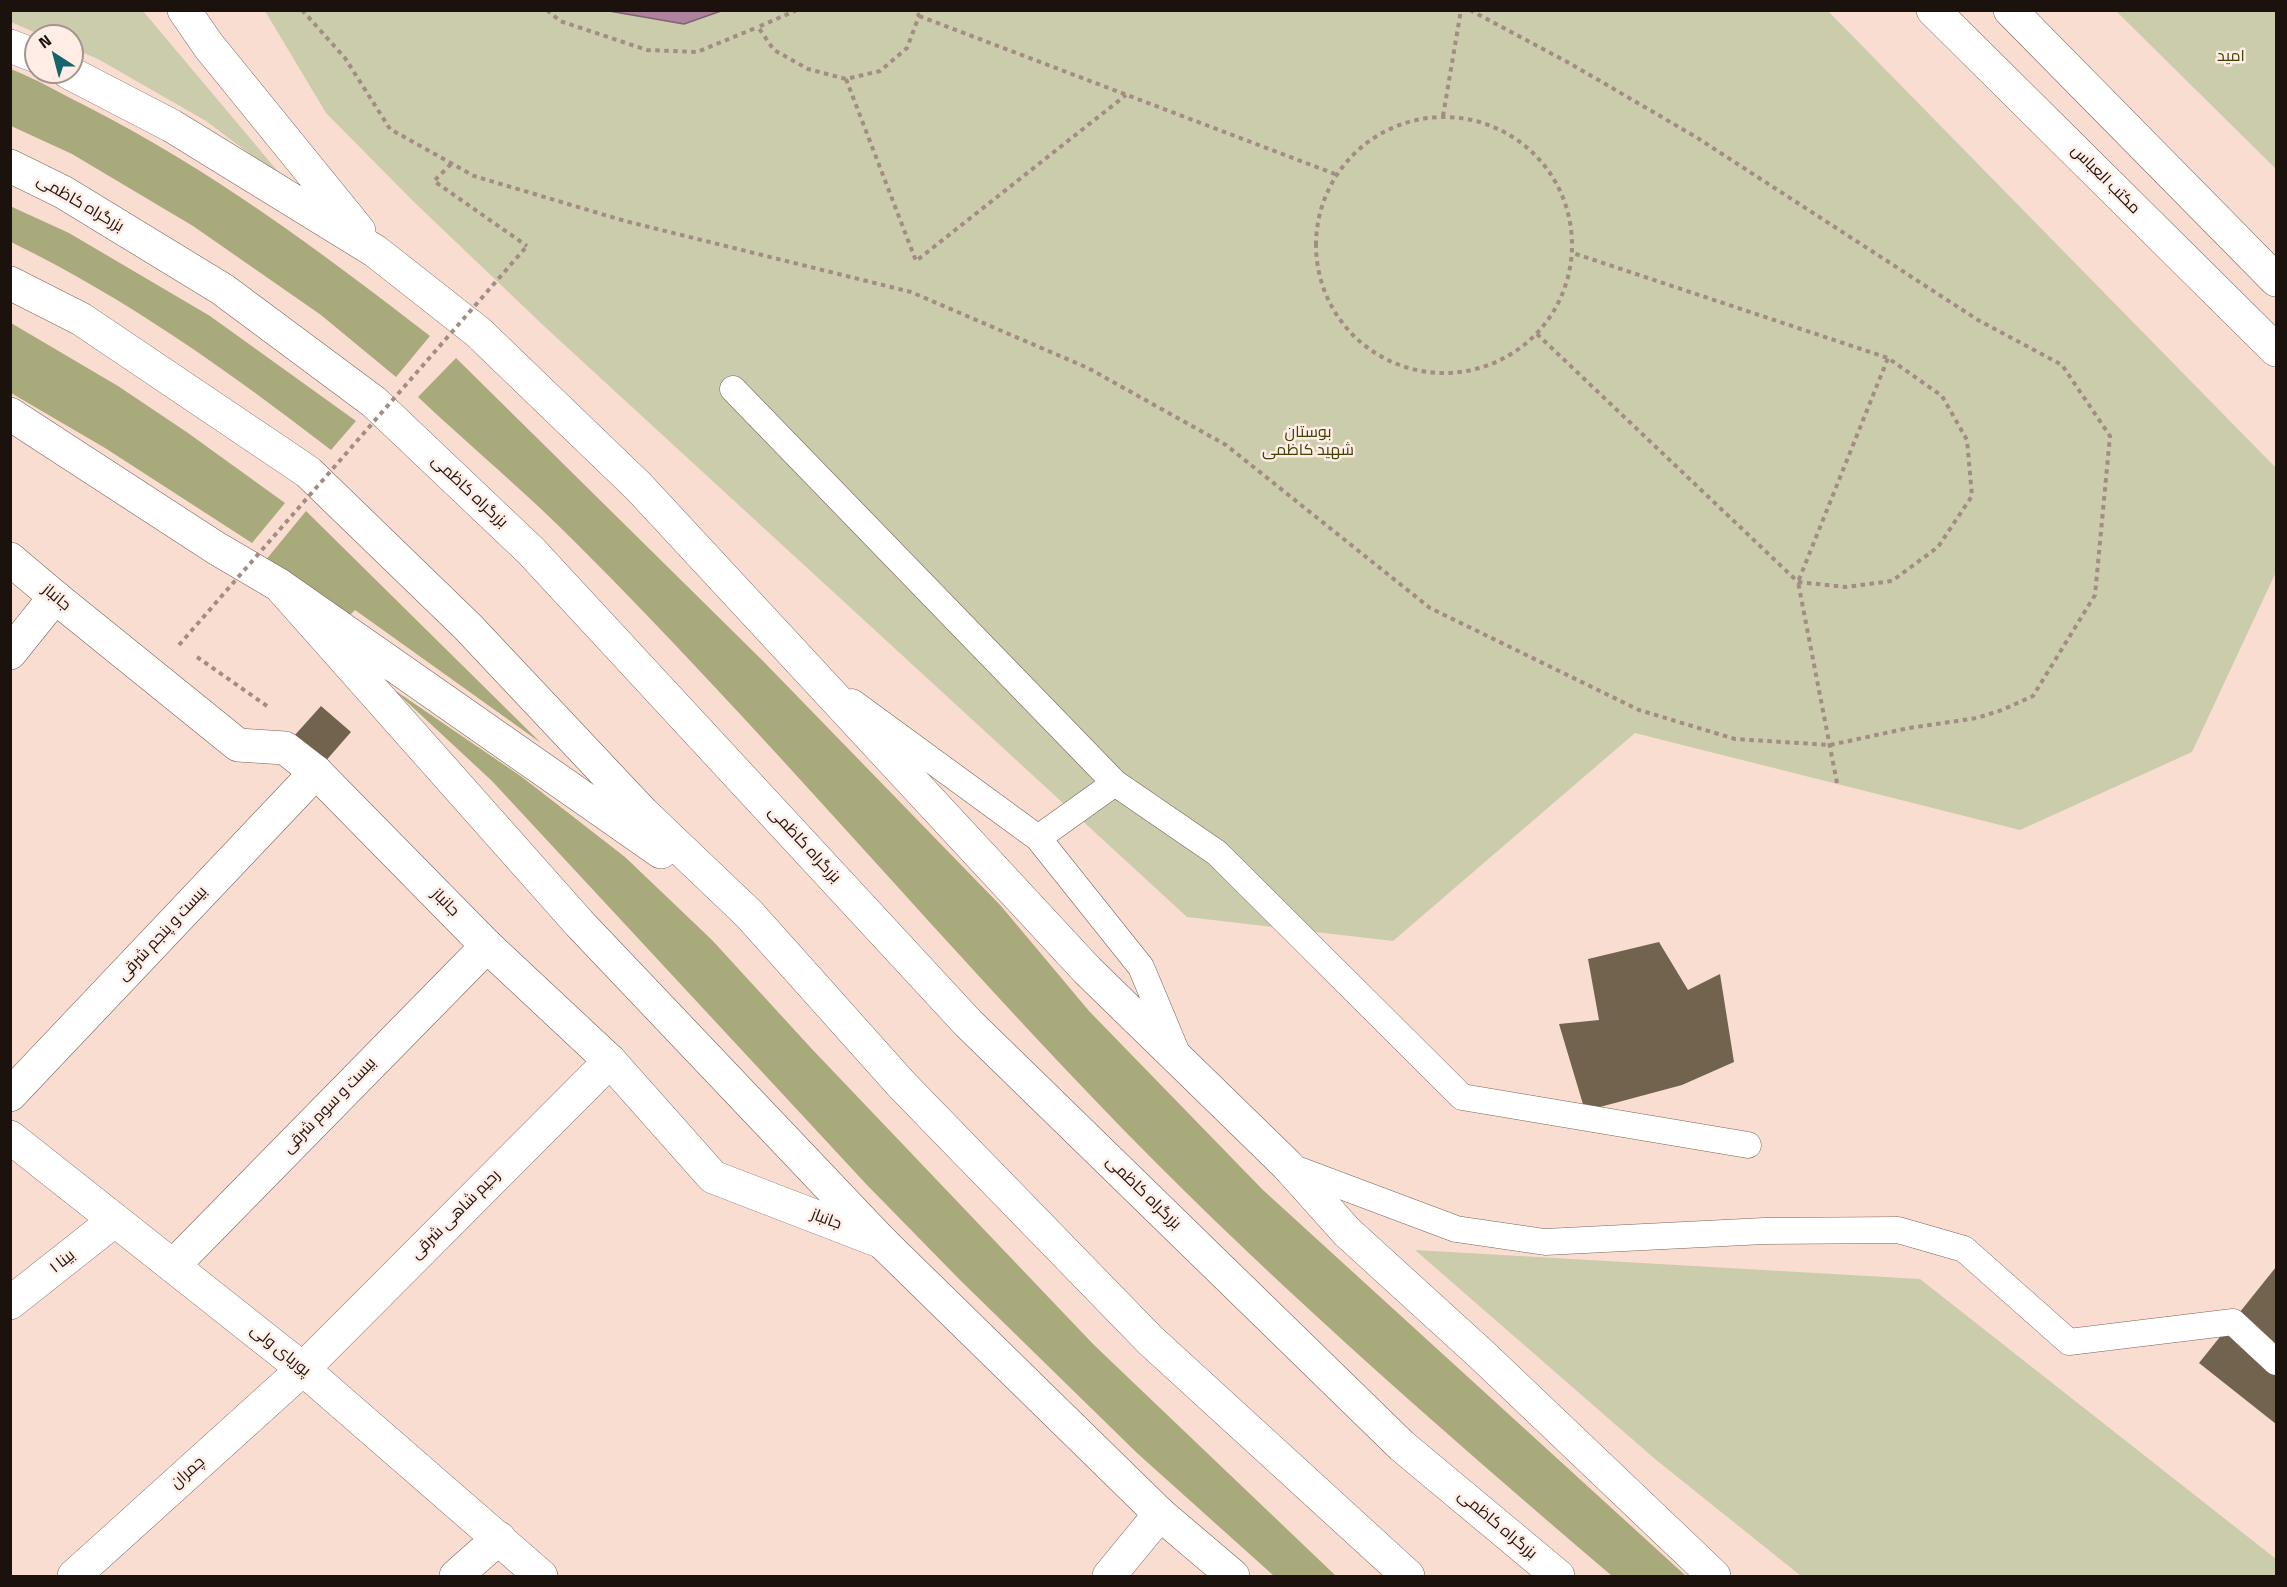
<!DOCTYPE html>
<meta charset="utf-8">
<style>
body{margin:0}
#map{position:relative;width:2287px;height:1587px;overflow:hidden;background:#faddd1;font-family:"Titillium Web",sans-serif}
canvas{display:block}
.frame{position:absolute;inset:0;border:12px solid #1b110d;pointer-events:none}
.north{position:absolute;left:24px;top:24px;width:60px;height:60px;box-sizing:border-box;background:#ffede6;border:2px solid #a4958f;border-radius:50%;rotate:324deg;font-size:16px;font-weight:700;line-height:24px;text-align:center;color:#1b110d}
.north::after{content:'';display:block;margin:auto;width:21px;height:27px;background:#16646d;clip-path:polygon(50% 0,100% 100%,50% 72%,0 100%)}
</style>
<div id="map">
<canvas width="2287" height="1587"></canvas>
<div class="frame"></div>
<div class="north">N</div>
</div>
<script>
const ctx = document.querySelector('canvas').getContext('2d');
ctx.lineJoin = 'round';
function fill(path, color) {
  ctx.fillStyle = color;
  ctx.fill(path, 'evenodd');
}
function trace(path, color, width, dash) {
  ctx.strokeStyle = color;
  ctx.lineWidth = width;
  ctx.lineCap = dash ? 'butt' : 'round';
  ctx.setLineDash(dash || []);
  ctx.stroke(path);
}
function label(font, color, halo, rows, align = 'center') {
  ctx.font = font + ' "Titillium Web",Cairo,sans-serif';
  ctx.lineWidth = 5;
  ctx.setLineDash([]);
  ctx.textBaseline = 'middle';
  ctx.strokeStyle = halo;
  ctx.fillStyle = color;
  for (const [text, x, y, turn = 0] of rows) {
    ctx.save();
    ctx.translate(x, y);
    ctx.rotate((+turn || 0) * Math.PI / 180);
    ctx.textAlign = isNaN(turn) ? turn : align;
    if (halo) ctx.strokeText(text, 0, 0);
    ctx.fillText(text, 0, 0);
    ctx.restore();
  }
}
const green = new Path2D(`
 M 10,11 L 143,11 L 286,181 L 206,121 L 98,59 L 72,48 L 72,36 L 43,36 L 11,22 Z
 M 265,11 L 1828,11 L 2276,468 L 2276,572 L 2192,752 L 2020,830 L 1635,733 L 1393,941 L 1187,917 L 545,327 L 413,201 L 326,113 Z
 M 2116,11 L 2276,11 L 2276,169 Z
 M 1415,1250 L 1920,1279 L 2276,1559 L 2276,1576 L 1801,1576 L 1655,1459 Z`);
const forest = new Path2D(`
 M 11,69 C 36,79 60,93 84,105 C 210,169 319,250 430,336 L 396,377 L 321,315 L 193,226 L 72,154 L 11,126 Z
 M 10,206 L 69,233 L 210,316 L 356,421 L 331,450 C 230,372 126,298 11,242 Z
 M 11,323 L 118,386 L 188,433 L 285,503 L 252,543 L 105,448 L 11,393 Z
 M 456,358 L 763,661 L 1001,906 L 1089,1011 L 1263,1190 L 1686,1576 L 1612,1576 C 1433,1423 1254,1267 1091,1096 C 918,915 756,723 579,546 C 528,494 471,447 418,397 Z
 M 306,511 L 541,743 L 355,610 L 346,619 L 265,561 Z
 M 393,689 L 522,777 L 625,857 L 712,940 L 811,1048 L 1094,1345 L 1336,1576 L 1274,1576 L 1137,1453 L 959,1279 L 867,1185 L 492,781 Z`);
const water = new Path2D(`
 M 609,11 L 721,11 L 684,24 Z`);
const building = new Path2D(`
 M 321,706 L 351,732 L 316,772 L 285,746 Z
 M 1659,942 L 1688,990 L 1720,974 L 1734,1062 L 1682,1085 L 1585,1111 L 1559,1024 L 1599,1020 L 1588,959 Z
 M 2276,1267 L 2276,1424 L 2199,1363 Z`);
const path = new Path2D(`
 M 302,10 L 345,58 L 390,129 L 474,176 L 625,221 L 911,292 L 1088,368 L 1226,445 L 1430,608 L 1639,710 L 1735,739 L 1830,745 L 1909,728 L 1977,718 L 2002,710 L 2033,696 L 2095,595 L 2110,436 L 2062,365 L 1978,320 L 1696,137 L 1571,64 L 1470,10
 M 547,10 L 560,21 L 647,50 L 697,52 L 758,27
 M 797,10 L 758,27 L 774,50 L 808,69 L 846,79 L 880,71 L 907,48 L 919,16 L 916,10
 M 919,16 L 1335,174
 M 846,79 L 916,261 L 1126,95
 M 1443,116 L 1461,10
 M1316 245a128 128 0 1 1 256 0a128 128 0 1 1-256 0Z
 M 451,164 L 434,181 L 527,246
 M 1537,334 L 1798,582 L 1846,587 L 1892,581 L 1938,547 L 1972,496 L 1967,440 L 1942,396 L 1888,358 L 1573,253
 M 197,657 L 267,706
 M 1837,783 L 1798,582 L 1888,358`);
const service = new Path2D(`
 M 733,389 L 1115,783
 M 852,702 L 1038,838 L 1141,967 L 1177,1053
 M 1038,838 L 1115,783 L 1217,853 L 1462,1097 L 1748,1145
 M 1288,1166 L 1456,1229 L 1545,1242 L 1764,1231 L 1898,1230 L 1964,1249 L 2069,1342 L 2233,1322 L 2276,1362`);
const minor = new Path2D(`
 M 10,653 L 55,597
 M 10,1095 L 316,772
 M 10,1137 L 303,1369 L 541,1576
 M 173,1266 L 487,946
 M 10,1303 L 115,1220
 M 74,1576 L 303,1369 L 610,1061
 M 456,1576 L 499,1538
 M 1109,1576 L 1160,1514`);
const tertiary = new Path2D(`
 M 10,559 L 55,597 L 238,745 L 285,748 L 316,772 L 487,946 L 610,1061 L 713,1177 L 882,1242`);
const secondary = new Path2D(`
 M 1933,10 L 2276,350
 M 2010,10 L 2276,280`);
const trunk = new Path2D(`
 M 184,10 L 208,45 L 359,231
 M 10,46 L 36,56
 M 68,72 L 172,126 L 375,251 L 478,332 L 639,487 L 1087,970 L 1287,1165 L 1347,1232 L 1482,1355 L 1714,1576
 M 10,166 L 63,192 L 222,289 L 374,402 L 531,551 L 968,1023 L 1402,1446 L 1558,1576
 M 10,283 L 81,319 L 308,472 L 468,627 L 643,813 L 749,914 L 902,1085 L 1150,1340 L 1408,1576
 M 10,414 L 216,548 L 279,585 L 661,852
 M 279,585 L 579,923 L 882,1242 L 1160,1514 L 1233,1576`);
const pathBridge = new Path2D(`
 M 179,645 L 527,246`);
const parkNames = [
 ["امید",2231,57],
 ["بوستان",1308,433],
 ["شهید کاظمی",1308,451]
];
const streetNames = [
 ["مکتب العباس",2105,180,45],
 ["بزرگراه کاظمی",80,204,30],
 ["بزرگراه کاظمی",469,492,43],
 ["جانباز",56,598,40],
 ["بزرگراه کاظمی",804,845,47],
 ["جانباز",445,903,45],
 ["بیست و پنجم شرقی",163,934,-47],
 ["بیست و سوم شرقی",330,1106,-46],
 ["بزرگراه کاظمی",1143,1193,44],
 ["رحیم شاهی شرقی",456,1215,-45],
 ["جانباز",826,1220,21],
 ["بینا ۱",63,1262,-39],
 ["پوریای ولی",280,1351,39],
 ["چمران",188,1473,-42],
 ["بزرگراه کاظمی",1497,1525,40]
];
fill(green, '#caccac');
fill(forest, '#a9aa7b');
fill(water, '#ad839e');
trace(water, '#816172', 1.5);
fill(building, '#71634e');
trace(service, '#7c6459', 27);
trace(minor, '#7c6459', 34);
trace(tertiary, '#7c6459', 34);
trace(secondary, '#7c6459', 34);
trace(trunk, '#7c6459', 34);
trace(path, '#a28c84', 4, [4.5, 4.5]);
trace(service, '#fff', 26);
trace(minor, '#fff', 33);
trace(tertiary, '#fff', 33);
trace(secondary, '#fff', 33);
trace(trunk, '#fff', 33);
trace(pathBridge, '#a28c84', 4, [4.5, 4.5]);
label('16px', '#414105', '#ffede6', parkNames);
label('16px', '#1b110d', '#ffede6', streetNames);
</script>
